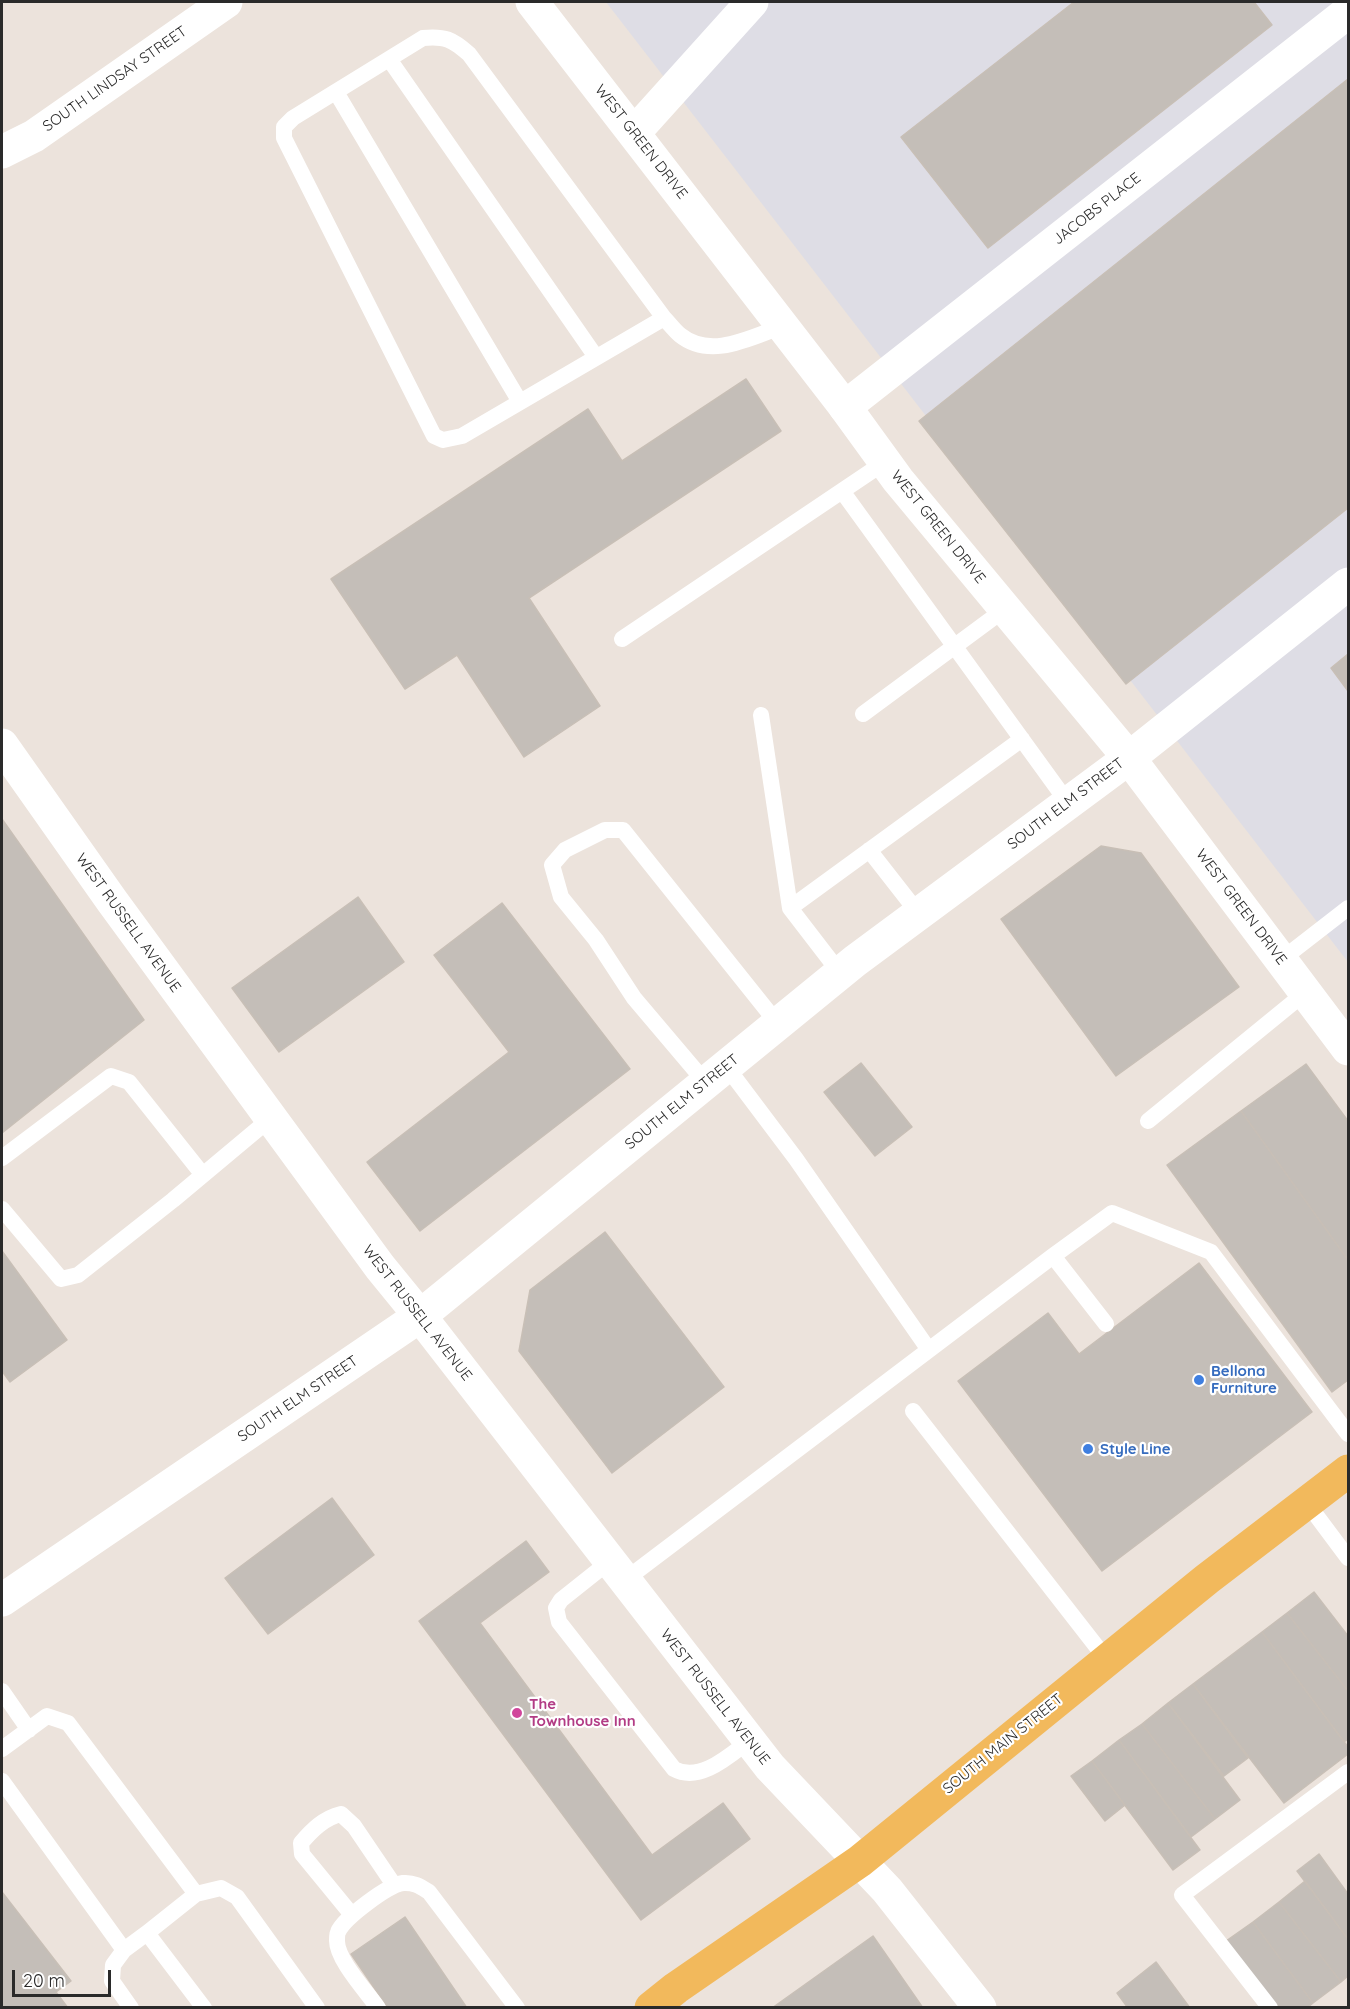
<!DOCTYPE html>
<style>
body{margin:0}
#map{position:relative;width:1350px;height:2009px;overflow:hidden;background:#ece3dc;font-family:Quicksand,sans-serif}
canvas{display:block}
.frame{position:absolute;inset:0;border:3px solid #2a2a2a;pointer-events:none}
.scale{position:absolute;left:12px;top:1970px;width:99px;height:27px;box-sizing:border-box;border:3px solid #2a2a2a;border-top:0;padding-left:8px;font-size:18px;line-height:21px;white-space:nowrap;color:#2a2a2a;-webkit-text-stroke:4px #fff;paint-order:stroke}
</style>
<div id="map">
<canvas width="1350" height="2009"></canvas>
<div class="frame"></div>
<div class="scale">20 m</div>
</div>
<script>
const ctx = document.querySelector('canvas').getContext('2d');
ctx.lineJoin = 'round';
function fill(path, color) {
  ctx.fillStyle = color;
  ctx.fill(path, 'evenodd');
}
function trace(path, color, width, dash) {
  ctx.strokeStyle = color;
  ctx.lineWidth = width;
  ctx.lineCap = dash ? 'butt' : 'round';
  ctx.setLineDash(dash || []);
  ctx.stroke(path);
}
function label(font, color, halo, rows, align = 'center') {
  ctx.font = font + ' Quicksand,sans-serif';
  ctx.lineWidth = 4.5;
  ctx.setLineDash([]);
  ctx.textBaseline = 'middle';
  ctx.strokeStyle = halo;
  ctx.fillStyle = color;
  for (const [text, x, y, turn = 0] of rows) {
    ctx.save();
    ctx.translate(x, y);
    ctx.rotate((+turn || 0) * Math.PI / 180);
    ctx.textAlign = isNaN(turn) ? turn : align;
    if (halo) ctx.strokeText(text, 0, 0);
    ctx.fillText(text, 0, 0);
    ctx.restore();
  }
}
const industrial = new Path2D(`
 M 606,2 L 1348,2 L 1348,962 Z`);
const building = new Path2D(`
 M 1074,2 L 1254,2 L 1272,25 L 988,248 L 901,137 Z
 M 1348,79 L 1348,508 L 1126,684 L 919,421 Z
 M 746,379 L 781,431 L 529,598 L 600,706 L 524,757 L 457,655 L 405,689 L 331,579 L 588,409 L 622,461 Z
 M 1348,654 L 1348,691 L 1331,668 Z
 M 2,819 L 144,1020 L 2,1133 Z
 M 1101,846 L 1141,853 L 1239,987 L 1116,1076 L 1001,919 Z
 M 358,897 L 404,962 L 279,1052 L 232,988 Z
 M 502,903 L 630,1069 L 420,1231 L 367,1162 L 509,1052 L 434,955 Z
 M 861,1063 L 912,1127 L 875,1156 L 824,1092 Z
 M 1306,1064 L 1348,1121 L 1348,1260 L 1241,1111 Z
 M 1241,1111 L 1348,1260 L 1348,1380 L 1332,1392 L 1167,1165 Z
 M 605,1232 L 724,1387 L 612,1473 L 519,1351 L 530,1290 Z
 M 2,1251 L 67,1340 L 10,1382 L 2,1371 Z
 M 1199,1263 L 1312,1412 L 1102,1571 L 958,1381 L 1048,1313 L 1079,1354 Z
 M 332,1498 L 374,1555 L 268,1634 L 225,1578 Z
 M 526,1541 L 549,1572 L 480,1623 L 652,1855 L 723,1803 L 750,1839 L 641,1920 L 419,1621 Z
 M 1314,1592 L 1348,1636 L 1348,1691 L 1287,1613 Z
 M 1287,1613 L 1348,1691 L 1348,1739 L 1344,1742 L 1262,1632 Z
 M 1262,1632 L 1348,1747 L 1348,1754 L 1284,1803 L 1193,1684 Z
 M 1193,1684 L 1248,1758 L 1224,1776 L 1168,1703 Z
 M 1168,1703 L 1240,1800 L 1215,1819 L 1142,1724 Z
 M 1142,1724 L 1215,1819 L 1191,1837 L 1119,1740 Z
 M 1119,1740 L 1200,1850 L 1173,1870 L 1092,1761 Z
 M 1092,1761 L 1125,1805 L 1105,1821 L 1071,1776 Z
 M 1319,1854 L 1348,1894 L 1348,1939 L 1297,1871 Z
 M 1305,1881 L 1348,1939 L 1348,1976 L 1341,1982 L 1279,1902 Z
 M 2,1892 L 71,1981 L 56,1992 L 68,2008 L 2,2008 Z
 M 1279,1902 L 1341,1982 L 1313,2003 L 1253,1922 Z
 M 405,1917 L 467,2008 L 388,2008 L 351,1954 Z
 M 1253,1922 L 1313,2003 L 1307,2008 L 1276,2008 L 1226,1941 Z
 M 873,1936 L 923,2008 L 772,2008 Z
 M 1156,1962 L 1190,2008 L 1128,2008 L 1117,1993 Z`);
const service = new Path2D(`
 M 389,59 L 596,357
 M 336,92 L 520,402
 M 664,318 L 462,436 L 443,440 L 434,436 L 284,138 L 284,127 L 293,118 L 423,38 C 445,36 452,39 469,54 L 664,318 C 669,323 674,330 680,335 C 711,360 751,337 783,326
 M 842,491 L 1068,803
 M 622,639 L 885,462
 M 863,714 L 1005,609
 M 761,715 L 790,908
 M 869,850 L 919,914
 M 1281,960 L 1348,908
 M 840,973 L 790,908 L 1022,739
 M 726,1066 L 796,1159 L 929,1350
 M 706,1083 L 634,998 L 596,940 L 561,897 L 552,865 L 565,850 L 605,830 L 623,830 L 778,1024
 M 1148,1121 L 1306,992
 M 2,1158 L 111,1076 L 129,1082 L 203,1175
 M 2,1209 L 61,1279 L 78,1275 L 173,1200 L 271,1118
 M 1053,1256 L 1106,1324
 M 913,1411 L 1107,1660
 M 1307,1503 L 1348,1558
 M 610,1561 L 561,1600 L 556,1608 L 559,1622 L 674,1769 C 700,1783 729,1756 749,1741
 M 625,1580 L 1053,1256 L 1112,1213 L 1211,1252 L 1348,1434
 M 2,1691 L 29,1730
 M 2,1749 L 47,1716 L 68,1723 L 196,1894
 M 2,1781 L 124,1950 L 147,1933
 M 352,1915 L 302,1854 L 301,1843 C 312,1830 324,1818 341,1814 L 354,1826 L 394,1885
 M 124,1950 L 113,1965 L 112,1981 L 131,2008
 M 204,2008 L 147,1933 L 196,1894 L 221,1888 L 237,1897 L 317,2008
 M 378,2008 C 367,1992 337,1960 337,1941 C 337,1940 337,1933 338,1932 C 344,1918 388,1885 403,1883 C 414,1882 421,1887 429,1892 L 517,2008
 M 1270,2008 L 1182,1895 L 1348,1772`);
const minor = new Path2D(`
 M 634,133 L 752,2
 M 2,152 L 34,136 L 226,2
 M 845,407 L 1348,12`);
const tertiary = new Path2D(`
 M 2,1600 L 420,1316 L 855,961 L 1129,758 L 1348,584`);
const secondary = new Path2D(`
 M 532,2 L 845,407 L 898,480 L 1129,758 L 1348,1049
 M 2,745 L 112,901 L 380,1267 L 420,1316 L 770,1767 L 887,1890 L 980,2008`);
const primary = new Path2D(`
 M 651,2008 L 676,1988 L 860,1861 L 1207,1579 L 1348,1471`);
const markers = [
 [1199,1380,6,"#3f7fe0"],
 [1088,1449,6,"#3f7fe0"],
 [517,1713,6,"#d1479c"]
];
const streetNames = [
 ["SOUTH LINDSAY STREET",115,79,-35],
 ["WEST GREEN DRIVE",641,142,52],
 ["JACOBS PLACE",1097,209,-38],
 ["WEST GREEN DRIVE",938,527,51],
 ["SOUTH ELM STREET",1066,804,-37],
 ["WEST GREEN DRIVE",1241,907,53],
 ["WEST RUSSELL AVENUE",128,923,54],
 ["SOUTH ELM STREET",682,1102,-39],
 ["WEST RUSSELL AVENUE",417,1313,52],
 ["SOUTH ELM STREET",298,1399,-34],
 ["WEST RUSSELL AVENUE",715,1697,52],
 ["SOUTH MAIN STREET",1003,1744,-39]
];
const shopNames = [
 ["Bellona",1211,1371],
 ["Furniture",1211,1388],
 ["Style Line",1100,1449]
];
const hotelNames = [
 ["The",529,1704],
 ["Townhouse Inn",529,1721]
];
fill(industrial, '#dedde5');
fill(building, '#c4beb8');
trace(building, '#c8bfb6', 1.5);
trace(service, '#fff', 16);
trace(minor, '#fff', 33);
trace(tertiary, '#fff', 33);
trace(secondary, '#fff', 33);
trace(primary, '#f2b95c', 33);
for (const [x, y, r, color] of markers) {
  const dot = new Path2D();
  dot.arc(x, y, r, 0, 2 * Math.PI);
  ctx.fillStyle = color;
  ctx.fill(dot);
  trace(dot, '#fff', 2);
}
label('15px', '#2a2a2a', '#fff', streetNames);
label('bold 15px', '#366cbe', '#fff', shopNames, 'left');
label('bold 15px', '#b23c85', '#fff', hotelNames, 'left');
</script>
